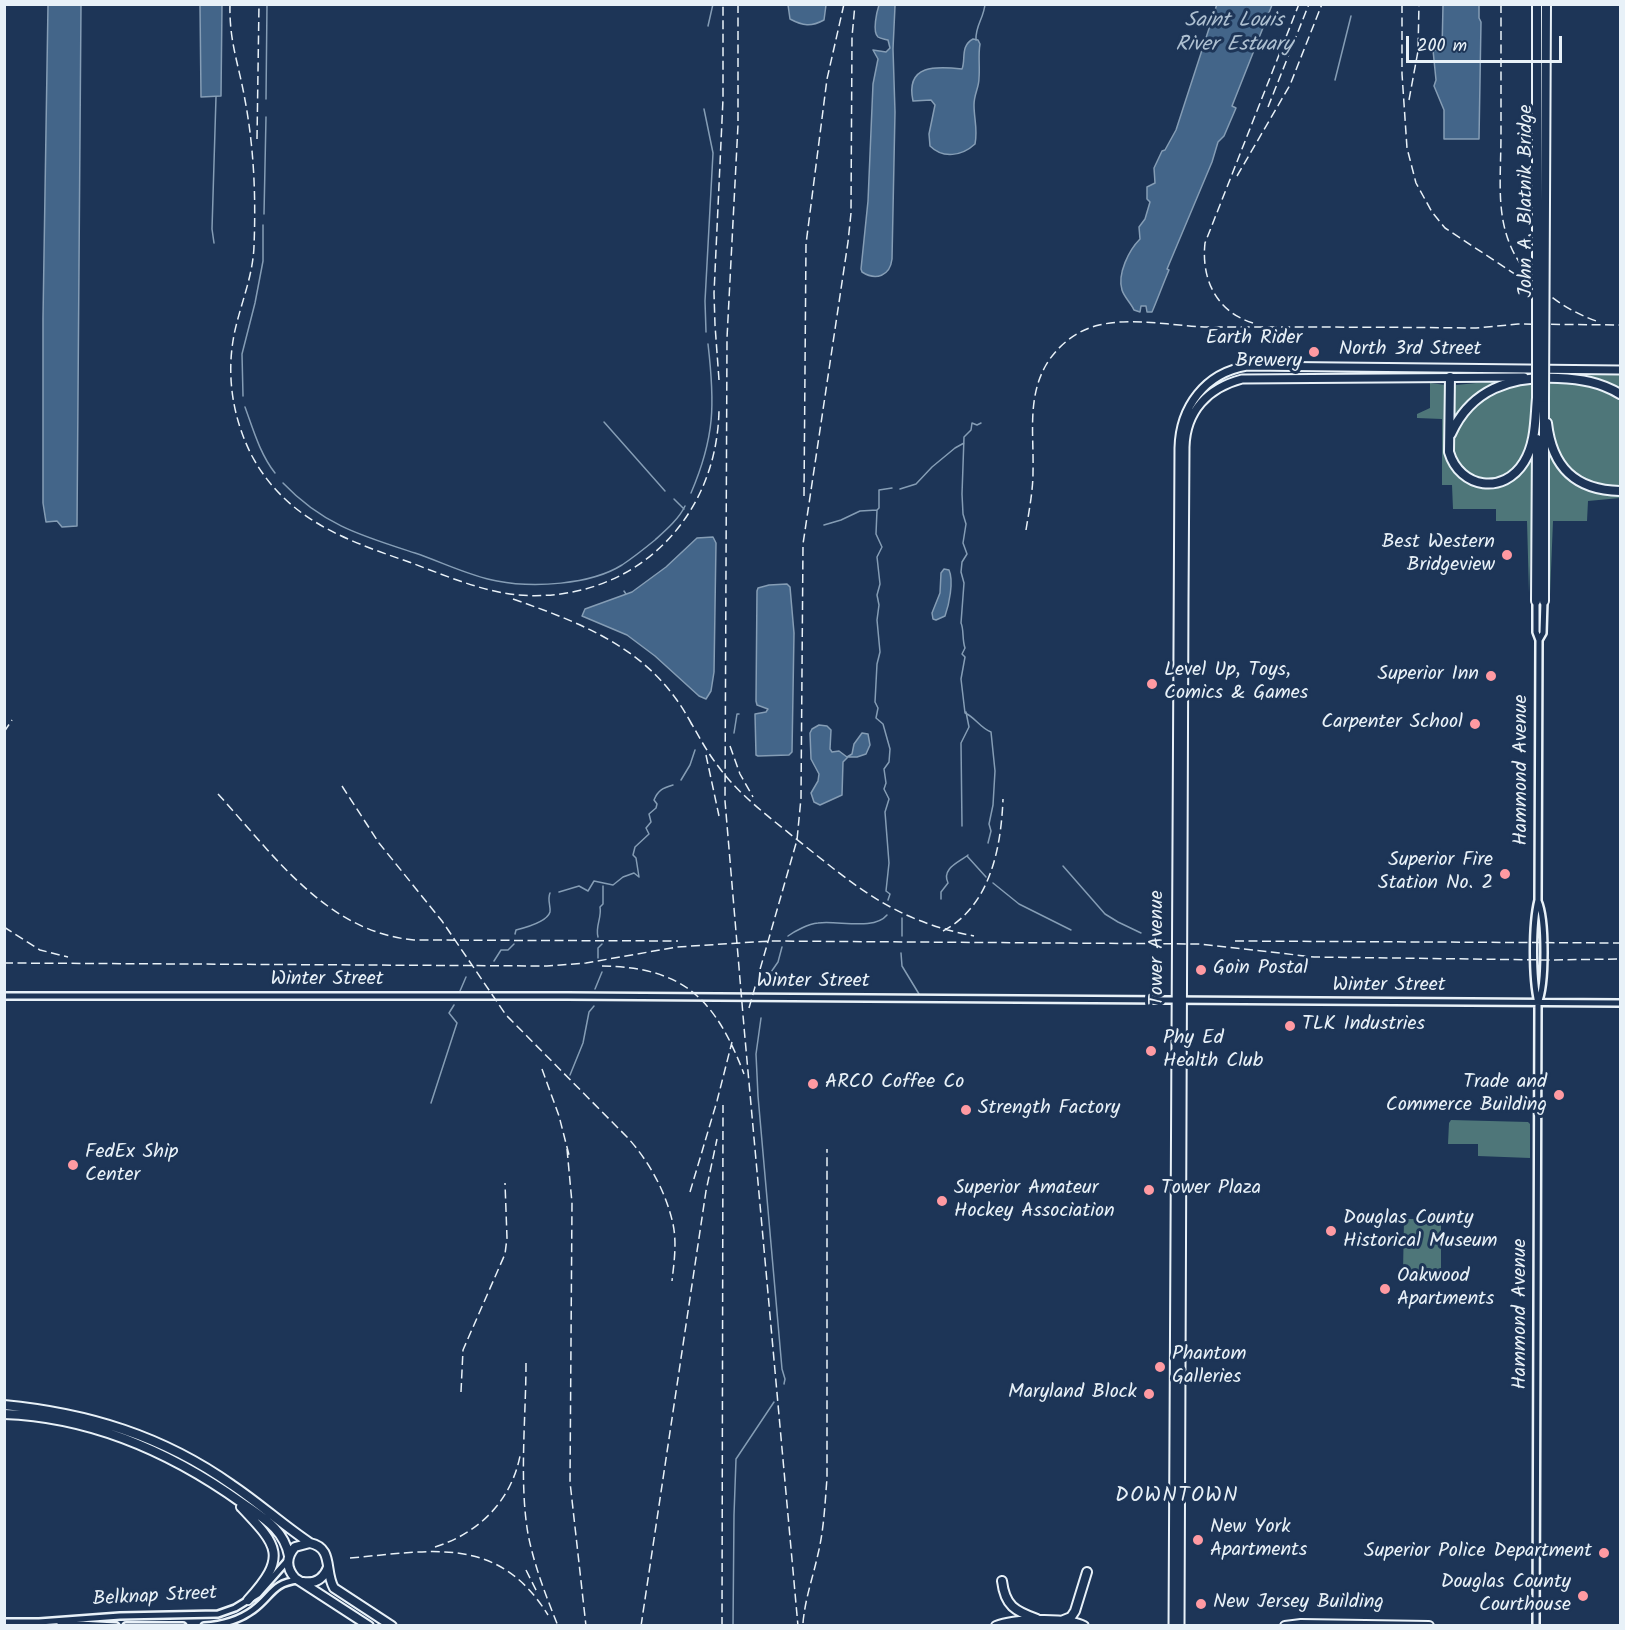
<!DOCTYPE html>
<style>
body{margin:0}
#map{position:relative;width:1625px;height:1630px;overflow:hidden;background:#1d3557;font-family:Kalam,sans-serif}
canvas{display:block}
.frame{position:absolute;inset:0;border:6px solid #e8f1f8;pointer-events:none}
.scale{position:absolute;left:1406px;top:36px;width:156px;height:27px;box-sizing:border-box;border:3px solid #e8f1f8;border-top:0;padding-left:8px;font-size:18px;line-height:21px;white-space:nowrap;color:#e8f1f8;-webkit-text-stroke:4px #1d3557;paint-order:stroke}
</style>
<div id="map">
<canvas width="1625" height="1630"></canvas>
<div class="frame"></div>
<div class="scale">200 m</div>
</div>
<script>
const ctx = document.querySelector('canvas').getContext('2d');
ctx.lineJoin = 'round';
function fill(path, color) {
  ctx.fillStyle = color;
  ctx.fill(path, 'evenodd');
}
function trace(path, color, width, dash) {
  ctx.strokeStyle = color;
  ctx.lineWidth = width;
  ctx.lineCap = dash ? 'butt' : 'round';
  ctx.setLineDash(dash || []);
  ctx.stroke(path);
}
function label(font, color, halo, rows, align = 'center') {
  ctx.font = font + ' Kalam,sans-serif';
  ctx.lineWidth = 6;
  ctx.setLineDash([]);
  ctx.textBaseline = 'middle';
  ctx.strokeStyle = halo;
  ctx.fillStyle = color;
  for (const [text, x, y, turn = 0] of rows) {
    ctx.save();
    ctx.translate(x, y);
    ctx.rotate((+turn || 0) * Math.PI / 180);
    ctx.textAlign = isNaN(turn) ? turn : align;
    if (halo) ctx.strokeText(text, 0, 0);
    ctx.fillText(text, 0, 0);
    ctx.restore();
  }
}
const green = new Path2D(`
 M 1558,373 L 1620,373 L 1620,388 L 1592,377 Z
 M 1507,380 L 1494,386 L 1451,428 L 1453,391 L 1456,385 Z
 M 1430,383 L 1446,385 L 1452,466 C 1477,506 1522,485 1535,448 L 1534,513 L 1531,538 L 1529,593 L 1527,521 L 1496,521 L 1496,509 L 1453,509 L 1452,485 L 1442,485 L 1442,419 L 1417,418 L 1417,414 L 1430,408 Z
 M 1524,383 C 1558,383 1590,381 1620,399 L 1620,487 L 1598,485 L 1572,472 L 1556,453 L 1550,425 L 1548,398 L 1532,399 C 1531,415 1532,433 1527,449 C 1524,459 1516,468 1508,474 C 1487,489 1455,475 1452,449 C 1450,430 1469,405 1485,396 C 1497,389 1510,386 1524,383 Z
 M 1546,434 L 1572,480 L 1620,493 L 1620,498 L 1588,501 L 1587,521 L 1553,521 L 1550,595 L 1546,587 Z
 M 1451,1120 L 1528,1122 L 1530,1124 L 1530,1158 L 1478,1156 L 1478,1144 L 1448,1144 L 1449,1123 Z
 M 1404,1219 L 1436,1219 L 1441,1221 L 1441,1272 L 1403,1272 Z`);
const water = new Path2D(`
 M 1217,4 L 1272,5 L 1232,106 L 1236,108 L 1224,136 L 1218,142 L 1212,162 L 1167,269 L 1169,270 C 1163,284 1158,298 1152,312 L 1147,312 L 1146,306 L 1141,306 L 1140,312 L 1134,310 C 1131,303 1124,297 1122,290 C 1117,274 1129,250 1140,239 L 1139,227 L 1145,219 L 1150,202 L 1147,199 L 1147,187 L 1155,183 L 1154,168 L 1162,151 L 1165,150 L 1176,130 Z
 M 48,5 L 81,5 L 77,526 L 62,527 L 57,521 L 46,522 L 43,503 L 43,318 Z
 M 200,5 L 222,5 L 221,96 L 201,97 Z
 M 788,5 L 826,5 L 824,20 C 811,27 803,26 790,19 Z
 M 879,5 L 895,5 L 895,6 L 893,49 L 895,112 L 892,259 C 890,276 876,281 862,272 L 861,269 L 868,201 L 873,84 L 878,59 L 873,50 L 886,52 L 890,48 L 888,40 C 885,39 881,39 878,37 C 872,32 877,11 879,5 Z
 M 1443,5 L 1479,5 L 1479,18 L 1481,22 L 1479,139 L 1444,139 L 1444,110 L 1434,86 L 1436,80 L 1433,50 L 1442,50 Z
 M 973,39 L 978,40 L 980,44 C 978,55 980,66 979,78 C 979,88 974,94 974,105 C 974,119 978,130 975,144 C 962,156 943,159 930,146 L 929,134 L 935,105 L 931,100 L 913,101 C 905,64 937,66 962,69 C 966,59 960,46 973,39 Z
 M 713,537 L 716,543 L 714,672 L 711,691 L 706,699 L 699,696 L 655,656 L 627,635 L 582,616 L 585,609 L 632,592 L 666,567 L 697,538 Z
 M 944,569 L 949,570 C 954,581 949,605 945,616 L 936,620 L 933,619 L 932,613 L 940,593 L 941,573 Z
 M 787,584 L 790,587 L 794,633 L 792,752 L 789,755 L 758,756 L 756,755 L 755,714 L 766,712 L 768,709 L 757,705 L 756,701 L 757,591 L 758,588 L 769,585 Z
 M 819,725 L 827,726 L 831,730 L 830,749 L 832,752 L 839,751 L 847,757 L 852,754 L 854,744 L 862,733 L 868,734 L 870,745 L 866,754 L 857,757 L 848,757 L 843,762 L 842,795 L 820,805 L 814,802 L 811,793 L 818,781 L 819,774 L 811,759 L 810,733 L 812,729 Z`);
const stream = new Path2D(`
 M 708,26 L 713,4
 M 976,40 C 975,26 984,18 985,4
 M 1335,80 L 1351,16
 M 266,99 L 267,4
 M 704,109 L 713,153 L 705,301 L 706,332
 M 264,214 L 266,117
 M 214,243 L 212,229 L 216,97
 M 243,396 L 242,354 L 255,303 L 263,261 L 263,225
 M 245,407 C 253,429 260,454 275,473
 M 604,422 L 665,491
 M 981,423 L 977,425 L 972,423 L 971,430 L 964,437 L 962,494 L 963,514 L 966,524 L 963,543 L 967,554 L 962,562 L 961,572 L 964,583 L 961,623 C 964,629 962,640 965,648 L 962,654 L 965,657 L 961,679 L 965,713 C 975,717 980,728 991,732 L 995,771 L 993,805 L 989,824 L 991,831 L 988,843
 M 283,483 C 323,525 362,536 415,553 C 442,562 469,576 497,581 C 533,588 590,585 622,565 C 634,557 644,549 655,540 C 665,531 679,519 685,506
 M 900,489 L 916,484 L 932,467 L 955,448 L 964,443
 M 691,493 C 715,437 715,404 708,344
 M 674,499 L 684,509
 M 877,510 L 876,534 L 882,547 L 877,557 L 880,584 L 877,595 L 879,605 L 877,620 L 880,652 L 877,664 L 875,702 L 878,708 L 876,718 L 883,724 L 890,749 L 889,762 L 884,769 L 886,783 L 884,789 L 889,799 L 885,812 L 889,863 L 886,891 L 890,894 L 888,900
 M 824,525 L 841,520 L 860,511 L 877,510 L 879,508 L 879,490 L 892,488
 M 624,591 L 626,594
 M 734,733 L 737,714 L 739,714
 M 681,780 L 690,765 L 695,750
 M 962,826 L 961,743 L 969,727 L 966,712
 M 967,856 L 986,877
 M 1063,866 L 1105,914 L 1118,922 L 1141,933
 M 993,883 L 1019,904 L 1071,930
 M 559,892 L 579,886 L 588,891 L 594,881 L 613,885 L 623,877 L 634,873 L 639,877 L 636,858 L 633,855 L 635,847 L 649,834 L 646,828 L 651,822 L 649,814 L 656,808 L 657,804 L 654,800 C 658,790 663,788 673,785
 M 941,899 L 941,892 L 948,883 C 941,868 960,862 968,855
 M 902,918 L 902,936
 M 515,934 L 516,930 C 524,928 547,922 550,912 C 551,906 547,900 550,893
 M 788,936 C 795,931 808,924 818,923 C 837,920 874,931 887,915
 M 598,937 C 595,926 602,918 600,907 L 603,904 L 603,886
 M 901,953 L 902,966 L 919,994
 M 598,958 L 598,948 L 602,944
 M 494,961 L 501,950 L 508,950 L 514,944
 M 769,975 L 778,962 L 782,947
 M 595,989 L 602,972
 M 460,991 L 466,977
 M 761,1018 L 756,1054 L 758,1096 L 782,1369 L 785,1379 L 784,1384
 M 570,1075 L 583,1043 L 589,1012 L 594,1006
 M 431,1103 L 457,1023 L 449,1013 L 454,1005
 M 733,1626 L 734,1515 L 736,1459 L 774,1402`);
const minor = new Path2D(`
 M 1539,640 L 1543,633 L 1544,601
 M 1538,901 C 1546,919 1546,985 1538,1003
 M 4,996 L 567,996 L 1620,1003
 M 4,1622 L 42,1622
 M 39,1622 L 120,1616 L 218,1614 L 235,1608 L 258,1594 L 288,1560
 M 60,1623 L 116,1626
 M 126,1626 L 183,1626
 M 204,1626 C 221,1625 238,1621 253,1610 C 272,1596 272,1583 298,1580
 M 1536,1626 L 1538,1003 C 1532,978 1532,924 1538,900 L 1539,640 L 1536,632 L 1536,601`);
const major = new Path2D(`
 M 1173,1626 L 1179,448 C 1180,407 1205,373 1247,366 L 1620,370
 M 1180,1626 L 1184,599 L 1185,447 C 1186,411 1208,388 1242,379 L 1524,377`);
const highway = new Path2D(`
 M 1450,377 L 1449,452 C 1460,489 1504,495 1524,462 C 1536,443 1535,419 1537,398
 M 1547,423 C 1552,467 1575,490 1620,491
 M 1451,434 C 1471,389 1511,376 1558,378 C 1581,379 1600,382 1620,394
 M 1536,601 L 1537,439
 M 1544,601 L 1544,398
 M 4,1405 C 88,1413 163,1436 232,1485 C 259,1503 283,1525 310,1543
 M 4,1414 C 91,1417 172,1453 242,1503 C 263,1518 284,1529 289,1556
 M 241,1507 C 278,1546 288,1556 248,1600
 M 1002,1581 C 1005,1606 1015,1611 1037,1619
 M 303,1582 C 316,1584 324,1578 328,1567
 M 1061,1621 L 1071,1617 L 1075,1611 L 1087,1572
 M 369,1626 L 295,1578 C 286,1568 286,1557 295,1547 L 310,1543 C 334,1548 324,1571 334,1588 L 392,1626
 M 996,1626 C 1013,1619 1068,1617 1084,1626
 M 1285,1626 L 1301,1624 L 1429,1626`);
const rail = new Path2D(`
 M 230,4 C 229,42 239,65 245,100 C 254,148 256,197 254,246 C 253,277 240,305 234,335 C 226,377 233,419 252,456 C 286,519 345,540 409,562 C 444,575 480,591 518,595 C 630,604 717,522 719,410
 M 738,4 L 738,125 L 727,338 L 725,801 L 744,1027 L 798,1626
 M 1402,4 L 1402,74 L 1407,148 L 1416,183 L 1432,212 L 1445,228 L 1530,284
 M 1501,4 C 1501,47 1501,90 1501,133 C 1501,194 1491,240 1540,287 C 1557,303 1576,314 1599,322
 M 1409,100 L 1418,51 L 1419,4
 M 1268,107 L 1309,4
 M 257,139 L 259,4
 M 1237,176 L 1290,85 L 1322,4
 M 1253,323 C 1217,312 1201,280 1205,243 L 1299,4
 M 719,380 L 715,325 L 714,293 L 723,99 L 723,4
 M 804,496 L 806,244 L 827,79 L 844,4
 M 1026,530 C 1029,511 1033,491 1033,472 C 1034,435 1027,398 1046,365 C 1057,346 1077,330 1099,325 C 1134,317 1172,326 1208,327 C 1297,327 1387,327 1476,328 L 1518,324 L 1620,325
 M 513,599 C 587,625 654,651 692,725
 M 689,719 C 698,735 707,752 718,766 C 739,795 768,816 795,838 C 858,888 893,920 974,936
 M 4,732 L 12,720
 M 730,746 L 740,774 L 753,797
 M 706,755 L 719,816
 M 342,786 L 379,843 L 442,921 L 506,1015 L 627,1137 C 649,1161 666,1192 673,1224 C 677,1243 674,1263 672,1281
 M 218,794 C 273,854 326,932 414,940 L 678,941
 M 4,927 L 40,950 L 68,957
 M 943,931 C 990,906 1001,849 1003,799
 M 1235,941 L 1620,943
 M 4,963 L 547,966 L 586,963 L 677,947 L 770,941 L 1200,944 L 1314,957 L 1548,960 L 1620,959
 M 602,966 C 684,967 716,1000 744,1074
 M 749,1008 L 797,840 L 801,798 L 803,544 L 848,242 L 851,213 L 852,37 L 855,4
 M 542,1069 L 559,1116 L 569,1155
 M 567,1149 L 572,1203 L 570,1482 L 586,1626
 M 690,1192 L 717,1101 L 732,1042
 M 526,1363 C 526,1417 519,1481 528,1534 C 534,1565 546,1596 558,1626
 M 461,1392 L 463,1350 L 505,1254 L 507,1238 L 505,1183
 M 435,1547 C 479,1533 511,1501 520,1456
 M 350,1558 C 431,1551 498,1534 548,1615
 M 526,1570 L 538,1594
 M 803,1623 C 805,1599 813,1577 818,1554 C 824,1529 825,1503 827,1478 L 827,1149
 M 641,1626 L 706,1191 L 717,1139
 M 722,1626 L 723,1105`);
const highwayBridge = new Path2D(`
 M 1537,398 L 1537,4
 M 1544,398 L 1546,4`);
const markers = [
 [1314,352,6,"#ff9aa2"],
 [1507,555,6,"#ff9aa2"],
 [1491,676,6,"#ff9aa2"],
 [1152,684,6,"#ff9aa2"],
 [1475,724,6,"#ff9aa2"],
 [1505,874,6,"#ff9aa2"],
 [1201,970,6,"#ff9aa2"],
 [1290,1026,6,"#ff9aa2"],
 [1151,1051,6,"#ff9aa2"],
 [813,1084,6,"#ff9aa2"],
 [1559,1095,6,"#ff9aa2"],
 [966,1110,6,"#ff9aa2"],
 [73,1165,6,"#ff9aa2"],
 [1149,1190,6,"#ff9aa2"],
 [942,1201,6,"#ff9aa2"],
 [1331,1231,6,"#ff9aa2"],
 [1385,1289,6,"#ff9aa2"],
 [1160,1367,6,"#ff9aa2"],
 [1149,1394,6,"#ff9aa2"],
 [1198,1540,6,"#ff9aa2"],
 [1604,1553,6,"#ff9aa2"],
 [1583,1596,6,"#ff9aa2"],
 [1201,1604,6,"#ff9aa2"]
];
const streetNames = [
 ["John A. Blatnik Bridge",1528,201,-90],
 ["North 3rd Street",1410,351],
 ["Hammond Avenue",1523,770,-90],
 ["Tower Avenue",1159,948,-90],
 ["Winter Street",327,981],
 ["Winter Street",813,983],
 ["Winter Street",1389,987],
 ["Hammond Avenue",1522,1314,-90],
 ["Belknap Street",155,1598,-3]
];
const poiNames = [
 ["Earth Rider",1302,340,"right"],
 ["Brewery",1302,363,"right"],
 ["Best Western",1495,544,"right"],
 ["Bridgeview",1495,567,"right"],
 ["Level Up, Toys,",1164,672],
 ["Comics & Games",1164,695],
 ["Superior Inn",1479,676,"right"],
 ["Carpenter School",1463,724,"right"],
 ["Superior Fire",1493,862,"right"],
 ["Station No. 2",1493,885,"right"],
 ["Goin Postal",1213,970],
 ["TLK Industries",1302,1026],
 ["Phy Ed",1163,1040],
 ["Health Club",1163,1063],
 ["ARCO Coffee Co",825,1084],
 ["Trade and",1547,1084,"right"],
 ["Commerce Building",1547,1107,"right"],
 ["Strength Factory",978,1110],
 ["FedEx Ship",85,1154],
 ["Center",85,1177],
 ["Superior Amateur",954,1190],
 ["Hockey Association",954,1213],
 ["Tower Plaza",1161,1190],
 ["Douglas County",1343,1220],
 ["Historical Museum",1343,1243],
 ["Oakwood",1397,1278],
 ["Apartments",1397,1301],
 ["Phantom",1172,1356],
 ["Galleries",1172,1379],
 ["Maryland Block",1137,1394,"right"],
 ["New York",1210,1529],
 ["Apartments",1210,1552],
 ["Superior Police Department",1592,1553,"right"],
 ["Douglas County",1571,1584,"right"],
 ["Courthouse",1571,1607,"right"],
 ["New Jersey Building",1213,1604]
];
const waterNames = [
 ["Saint Louis",1234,22],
 ["River Estuary",1234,46]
];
const neighbourhoodNames = [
 ["DOWNTOWN",1177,1497]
];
fill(green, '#4e7679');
fill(water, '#436589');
trace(water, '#859db5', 1.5);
trace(stream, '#859db5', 1.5);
trace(minor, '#e8f1f8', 10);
trace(major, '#e8f1f8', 11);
trace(highway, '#e8f1f8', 12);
trace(minor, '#1d3557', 5);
trace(major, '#1d3557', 7);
trace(highway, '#1d3557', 8);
trace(rail, '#e8f1f8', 1.5, [9, 4.5]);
trace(highwayBridge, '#e8f1f8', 12, []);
trace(highwayBridge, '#1d3557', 8);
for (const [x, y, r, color] of markers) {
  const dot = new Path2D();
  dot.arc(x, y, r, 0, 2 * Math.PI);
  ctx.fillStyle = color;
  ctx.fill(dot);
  trace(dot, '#1d3557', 2);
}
label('20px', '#e8f1f8', '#1d3557', streetNames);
label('20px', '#e8f1f8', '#1d3557', poiNames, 'left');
label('italic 21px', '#aec0d1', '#1d3557', waterNames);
ctx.letterSpacing = '1.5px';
label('21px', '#e8f1f8', '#1d3557', neighbourhoodNames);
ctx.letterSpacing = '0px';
</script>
